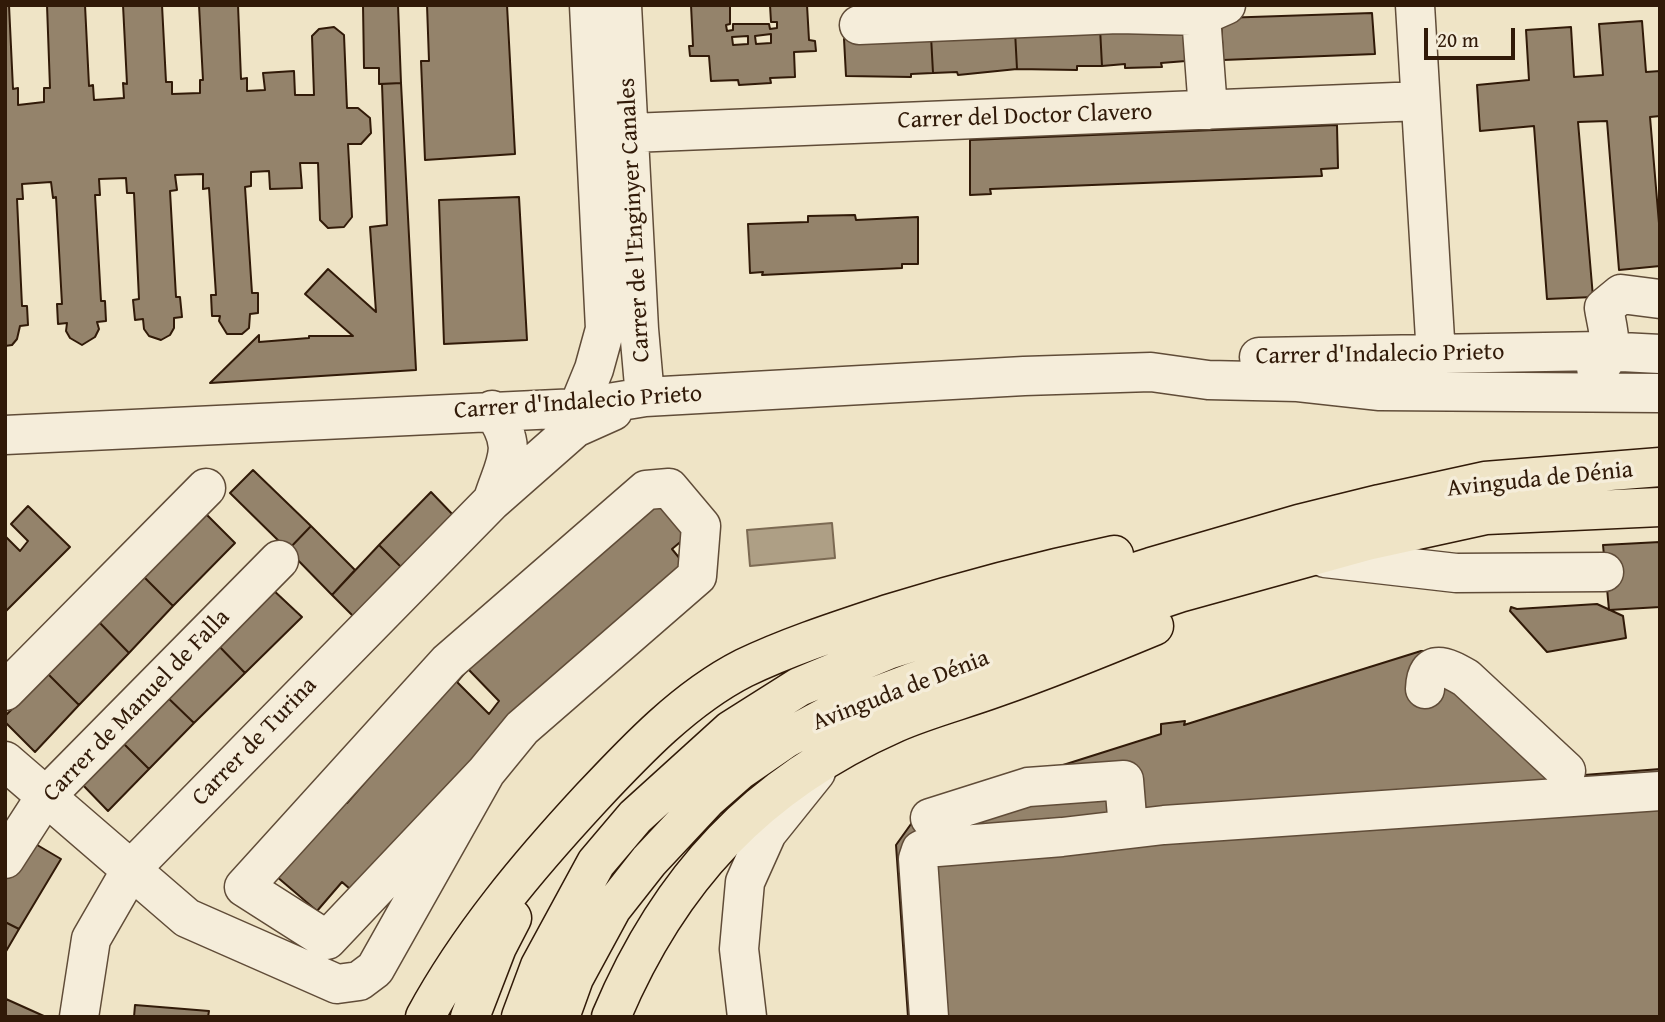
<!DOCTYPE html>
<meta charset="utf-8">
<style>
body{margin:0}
#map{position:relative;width:1665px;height:1022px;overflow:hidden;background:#efe4c6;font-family:"Gentium Book Plus",serif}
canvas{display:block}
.frame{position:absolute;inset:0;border:7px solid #311a08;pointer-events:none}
.scale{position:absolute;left:1424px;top:28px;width:91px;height:32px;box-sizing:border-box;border:4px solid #311a08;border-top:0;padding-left:9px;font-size:21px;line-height:24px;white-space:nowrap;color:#311a08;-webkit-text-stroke:5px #f5edda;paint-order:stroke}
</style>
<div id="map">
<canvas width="1665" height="1022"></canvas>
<div class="frame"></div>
<div class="scale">20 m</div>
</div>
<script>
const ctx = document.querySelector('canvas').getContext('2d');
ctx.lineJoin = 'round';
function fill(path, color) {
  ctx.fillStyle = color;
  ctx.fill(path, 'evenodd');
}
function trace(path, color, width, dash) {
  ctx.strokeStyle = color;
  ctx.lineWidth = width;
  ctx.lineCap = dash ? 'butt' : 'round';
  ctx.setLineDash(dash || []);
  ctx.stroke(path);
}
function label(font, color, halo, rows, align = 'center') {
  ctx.font = font + ' "Gentium Book Plus",serif';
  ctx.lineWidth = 7;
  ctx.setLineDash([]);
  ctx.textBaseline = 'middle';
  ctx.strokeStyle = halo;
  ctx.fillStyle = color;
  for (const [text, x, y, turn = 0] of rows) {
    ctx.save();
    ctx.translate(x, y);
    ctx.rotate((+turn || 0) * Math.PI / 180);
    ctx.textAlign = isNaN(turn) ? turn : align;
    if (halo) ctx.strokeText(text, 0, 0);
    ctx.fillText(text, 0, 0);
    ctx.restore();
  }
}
const water = new Path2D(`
 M 832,523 L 835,558 L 750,566 L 747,530 Z`);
const building = new Path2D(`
 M 5,5 L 9,5 L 13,89 L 18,88 L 18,105 L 44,102 L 44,88 L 50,88 L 47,5 L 85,5 L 89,86 L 93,85 L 94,100 L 124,98 L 123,83 L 127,84 L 123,5 L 162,5 L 166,82 L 172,82 L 172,94 L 200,93 L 200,80 L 203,80 L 199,5 L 238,5 L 241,79 L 247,78 L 247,91 L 265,90 L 263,73 L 294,71 L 295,95 L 314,95 L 312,36 L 319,29 L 334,27 L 344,35 L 347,108 L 358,108 L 370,118 L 371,133 L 361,144 L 348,144 L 352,217 L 344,227 L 328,228 L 320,220 L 318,163 L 300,163 L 302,188 L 270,189 L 269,171 L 251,172 L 251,186 L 245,187 L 252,293 L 258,293 L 258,313 L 250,314 L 249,328 L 242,334 L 227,334 L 219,321 L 220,316 L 212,316 L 211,295 L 216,295 L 209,188 L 203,189 L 203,174 L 175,175 L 177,190 L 170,191 L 176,297 L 180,297 L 182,317 L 174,318 L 174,328 L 170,335 L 161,340 L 149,336 L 144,329 L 143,319 L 135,320 L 133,300 L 139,299 L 134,193 L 127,193 L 126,178 L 99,179 L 100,195 L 95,195 L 101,301 L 105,301 L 106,321 L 97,322 L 99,329 L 95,337 L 82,345 L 70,338 L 66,331 L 67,323 L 58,324 L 57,304 L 62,304 L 56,197 L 53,198 L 51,182 L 22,184 L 23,199 L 17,199 L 22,306 L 27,306 L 28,325 L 20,326 L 17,339 L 12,345 L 5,346 Z
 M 363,5 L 398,5 L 401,83 L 379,84 L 379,68 L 364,68 Z
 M 427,5 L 507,5 L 515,154 L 425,160 L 421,61 L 429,61 Z
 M 691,5 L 730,5 L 730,24 L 726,25 L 727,31 L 733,30 L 733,24 L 769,24 L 770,29 L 777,28 L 777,22 L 771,22 L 770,5 L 807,5 L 809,40 L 815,41 L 816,51 L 794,52 L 795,77 L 770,78 L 771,83 L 739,85 L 738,80 L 711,81 L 709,56 L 690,56 L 689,46 L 693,46 ZM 771,34 L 771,43 L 756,44 L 755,36 ZM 748,36 L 748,44 L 733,45 L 732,37 Z
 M 1372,13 L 1375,54 L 1223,60 L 1221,18 Z
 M 1642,21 L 1646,72 L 1660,71 L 1660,116 L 1650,117 L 1660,235 L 1660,266 L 1619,270 L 1607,121 L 1578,122 L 1593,297 L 1547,299 L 1534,126 L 1480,131 L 1477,85 L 1529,80 L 1526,30 L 1571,27 L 1574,77 L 1603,75 L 1599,24 Z
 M 1184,25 L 1186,61 L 1161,63 L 1162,67 L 1125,68 L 1125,64 L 1102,66 L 1100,28 Z
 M 1100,28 L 1102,66 L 1077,66 L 1077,70 L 1017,69 L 1015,31 Z
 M 1015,31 L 1017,69 L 958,75 L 957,72 L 933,73 L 931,36 Z
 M 931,36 L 933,73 L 911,74 L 911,77 L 846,76 L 844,39 Z
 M 401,83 L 416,370 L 210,383 L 259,335 L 259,342 L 309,338 L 309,336 L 353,336 L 305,294 L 328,269 L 376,312 L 370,227 L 387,225 L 382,84 Z
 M 1337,125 L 1338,168 L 1321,169 L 1322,176 L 990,189 L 991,194 L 970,195 L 970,140 Z
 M 519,197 L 527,340 L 444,344 L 439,200 Z
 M 855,215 L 856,220 L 918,217 L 918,264 L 902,264 L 902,268 L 762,275 L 763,272 L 750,273 L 748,224 L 808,222 L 808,216 Z
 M 253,470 L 311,526 L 288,550 L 230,493 Z
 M 665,490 L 697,528 L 672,549 L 689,570 L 358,896 L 342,882 L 317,911 L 276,876 L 343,798 L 347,803 L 465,666 ZM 468,669 L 499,701 L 489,714 L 457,682 Z
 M 431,492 L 456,518 L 405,571 L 379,545 Z
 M 28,506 L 70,547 L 5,612 L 5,536 L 20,551 L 28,541 L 11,524 Z
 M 205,513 L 235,543 L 173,606 L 142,575 Z
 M 311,526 L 355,570 L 332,595 L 288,550 Z
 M 1660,542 L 1660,607 L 1609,610 L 1603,545 Z
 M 379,545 L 405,571 L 356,619 L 332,595 Z
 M 142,575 L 173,606 L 129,653 L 98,621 Z
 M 271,588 L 302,617 L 245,673 L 216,643 Z
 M 1597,604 L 1623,616 L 1626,638 L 1547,652 L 1510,611 L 1511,607 L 1517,609 Z
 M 98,621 L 129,653 L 79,705 L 48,674 Z
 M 216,643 L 245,673 L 194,723 L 164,694 Z
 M 1421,651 L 1432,651 L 1584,775 L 1660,769 L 1660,1017 L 908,1017 L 896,845 L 921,810 L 1161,734 L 1161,724 L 1185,721 L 1184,725 Z
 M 48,674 L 79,705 L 35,752 L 5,722 L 5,716 Z
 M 164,694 L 194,723 L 149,769 L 121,741 Z
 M 121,741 L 149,769 L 108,811 L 80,782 Z
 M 27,839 L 61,859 L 19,929 L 5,922 L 5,874 Z
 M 5,922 L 19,929 L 5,953 Z
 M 6,999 L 46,1017 L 5,1017 Z
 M 135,1005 L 209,1011 L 208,1017 L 134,1017 Z`);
const minor = new Path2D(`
 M 622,5 L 639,329 L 645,397
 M 1415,5 L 1436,356
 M 1201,16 L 1208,110
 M 859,25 L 1118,14 L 1201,16 L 1226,5
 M 631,133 L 1420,101
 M 1259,357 L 1602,351 L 1660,354
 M 1596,368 C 1618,357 1607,328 1604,308 L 1621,294 L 1660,299
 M 578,408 L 594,369 L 605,329 L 589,5
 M 492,410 C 519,448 506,459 493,499
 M 5,435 L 578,408 L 645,397 L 1024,376 L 1151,372 L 1208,380 L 1298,382 L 1380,391 L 1660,393
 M 1325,558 L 1456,573 L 1604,572
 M 1425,689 C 1426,656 1447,667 1466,678 L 1566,771
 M 5,691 L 206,488
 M 5,761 L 187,918 L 337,984 L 359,981 L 375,969 L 486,772 L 522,728 L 697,576 L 701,526 L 669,488 L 646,490 L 448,662 L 244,887 L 327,940 L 486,772
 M 930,818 L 1028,787 L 1124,780 L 1128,829
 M 5,859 L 45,797 L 279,560
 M 79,1017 L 91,939 L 132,868 L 492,501 L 575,428 L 613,411
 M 747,1017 L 739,949 L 745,882 L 767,833 L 816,772
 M 929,1017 L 918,859 L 921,850 L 925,848 L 1062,837 L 1164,825 L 1660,791`);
const major = new Path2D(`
 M 425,1017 C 469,936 529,865 591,798 C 636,750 685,698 744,668 C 790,646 840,630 888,614 C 962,591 1038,571 1114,555
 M 470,1017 L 497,947 L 512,918
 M 521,1017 L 540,966 L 596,863 L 635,817 L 731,730 L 799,687 L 888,650 L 1151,567 L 1299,524 L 1380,504 L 1485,481 L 1660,467
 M 560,1017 L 574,978 L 612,908 L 649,861 L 707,799 L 740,770 L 785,739 L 839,710 L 913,682 L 1179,593 L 1367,541 L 1486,515 L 1660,507
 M 611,1017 C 669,879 757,784 895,723 C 927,709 962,700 995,688 C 1049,669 1101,648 1154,626`);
const streetNames = [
 ["Carrer del Doctor Clavero",1025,117,-2],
 ["Carrer de l'Enginyer Canales",635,220,-93],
 ["Carrer d'Indalecio Prieto",1380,355,-1],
 ["Carrer d'Indalecio Prieto",578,403,-4],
 ["Avinguda de Dénia",1540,480,-6],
 ["Avinguda de Dénia",901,691,-21],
 ["Carrer de Manuel de Falla",137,706,-46],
 ["Carrer de Turina",255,742,-46]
];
fill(water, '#ae9f85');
trace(water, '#7c6a53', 2);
fill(building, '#94836b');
trace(building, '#311a08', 2);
trace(minor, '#604c38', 41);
trace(major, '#311a08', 41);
trace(minor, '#f5edda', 38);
trace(major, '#efe4c6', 38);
label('24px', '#311a08', '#f5edda', streetNames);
</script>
